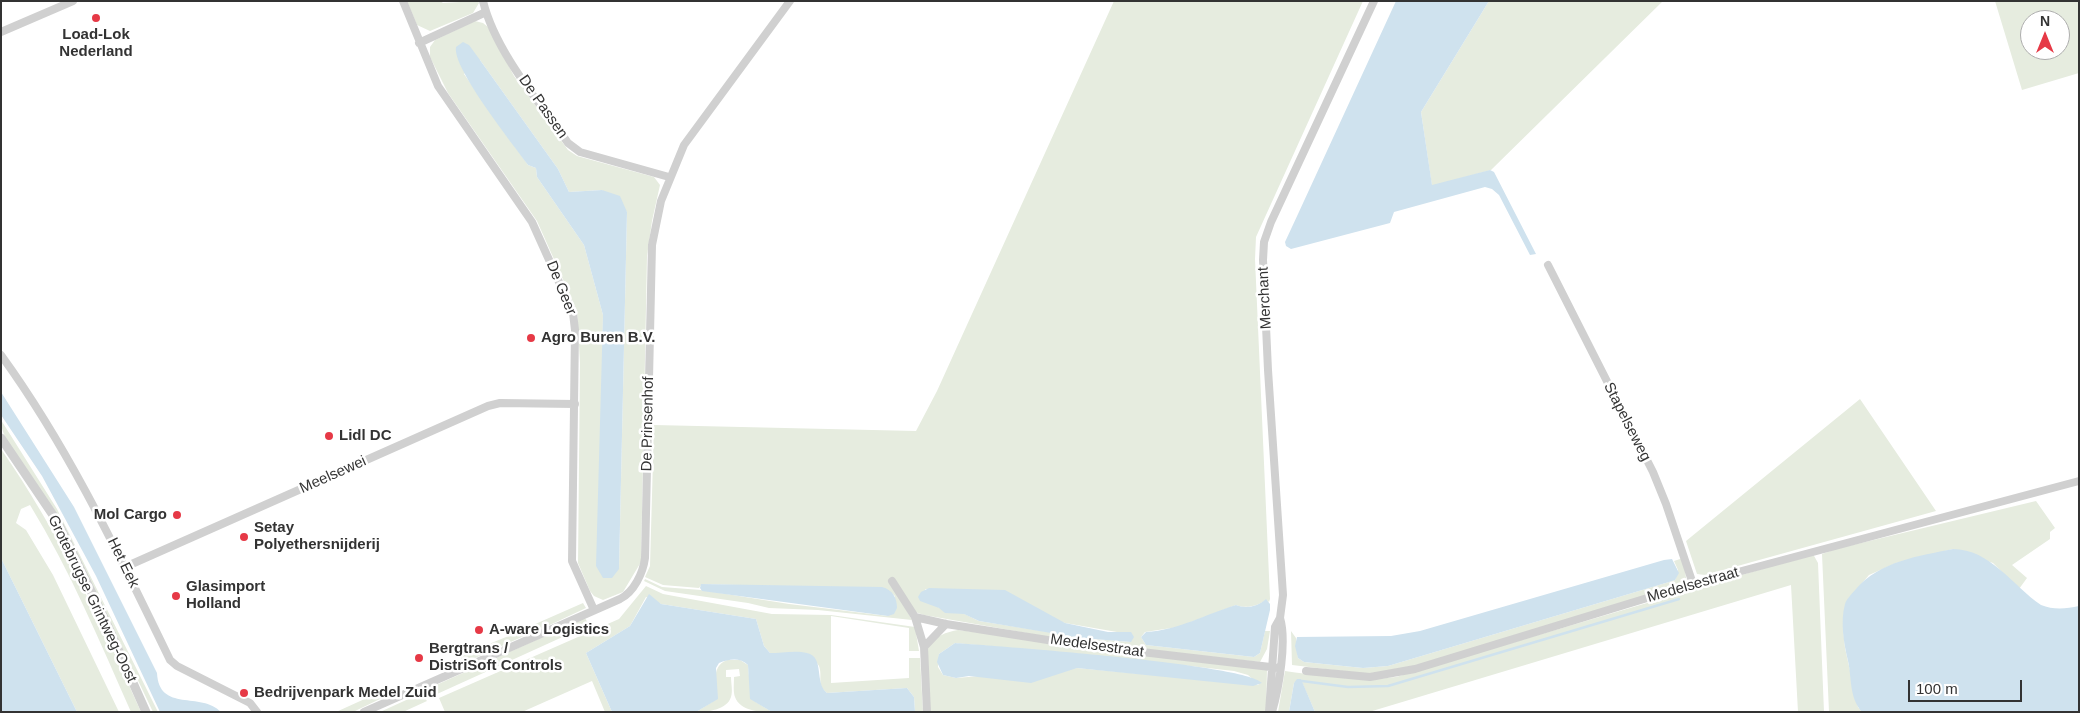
<!DOCTYPE html>
<style>
body{margin:0}
#map{position:relative;width:2080px;height:713px;overflow:hidden;background:#fff;font-family:Arial,sans-serif}
canvas{display:block}
.frame{position:absolute;inset:0;border:2px solid #333;pointer-events:none}
.north{position:absolute;left:2020px;top:10px;width:50px;height:50px;box-sizing:border-box;background:#fff;border:1px solid #adadad;border-radius:50%;rotate:0deg;font-size:14px;font-weight:700;line-height:20px;text-align:center;color:#333}
.north::after{content:'';display:block;margin:auto;width:18px;height:22px;background:#e63946;clip-path:polygon(50% 0,100% 100%,50% 72%,0 100%)}
.scale{position:absolute;left:1908px;top:680px;width:114px;height:22px;box-sizing:border-box;border:2px solid #333;border-top:0;padding-left:6px;font-size:15px;line-height:18px;white-space:nowrap;color:#333;-webkit-text-stroke:4px #fff;paint-order:stroke}
</style>
<div id="map">
<canvas width="2080" height="713"></canvas>
<div class="frame"></div>
<div class="north">N</div>
<div class="scale">100 m</div>
</div>
<script>
const ctx = document.querySelector('canvas').getContext('2d');
ctx.lineJoin = 'round';
function fill(path, color) {
  ctx.fillStyle = color;
  ctx.fill(path, 'evenodd');
}
function trace(path, color, width, dash) {
  ctx.strokeStyle = color;
  ctx.lineWidth = width;
  ctx.lineCap = dash ? 'butt' : 'round';
  ctx.setLineDash(dash || []);
  ctx.stroke(path);
}
function label(font, color, halo, rows, align = 'center') {
  ctx.font = font + ' Arial,sans-serif';
  ctx.lineWidth = 5;
  ctx.setLineDash([]);
  ctx.textBaseline = 'middle';
  ctx.strokeStyle = halo;
  ctx.fillStyle = color;
  for (const [text, x, y, turn = 0] of rows) {
    ctx.save();
    ctx.translate(x, y);
    ctx.rotate((+turn || 0) * Math.PI / 180);
    ctx.textAlign = isNaN(turn) ? turn : align;
    if (halo) ctx.strokeText(text, 0, 0);
    ctx.fillText(text, 0, 0);
    ctx.restore();
  }
}
const green = new Path2D(`
 M 407,1 L 440,1 L 443,3 L 478,1 L 479,3 L 473,13 L 430,31 L 417,25 Z
 M 1114,1 L 1363,1 L 1256,237 L 1255,259 L 1270,599 L 1269,602 L 1266,600 C 1258,606 1245,609 1236,605 L 1178,627 L 1145,632 L 1141,637 L 1146,645 L 1254,657 L 1260,653 L 1265,631 L 1270,631 L 1267,649 L 1260,662 L 1078,642 L 924,615 L 915,612 L 898,595 L 912,620 L 818,610 L 769,608 L 748,603 L 665,591 L 644,581 L 645,579 L 662,587 L 701,590 L 789,604 L 888,616 L 895,596 L 886,589 L 702,584 L 699,588 L 663,585 L 645,577 L 650,566 L 654,425 L 916,431 L 937,391 ZM 925,589 L 963,589 L 1065,623 L 1117,632 L 1131,642 L 1092,639 L 979,621 C 973,619 967,614 961,613 C 937,609 937,610 925,589 Z
 M 1489,1 L 1663,1 L 1491,170 L 1432,186 L 1421,112 Z
 M 1995,1 L 2079,1 L 2079,73 L 2022,90 ZM 2030,20 L 2060,20 L 2060,50 L 2030,50 Z
 M 475,21 L 483,23 L 488,27 L 514,76 L 568,150 L 577,156 L 654,177 L 660,185 L 652,221 L 647,256 L 641,562 L 623,592 L 603,600 L 594,596 L 590,591 L 578,563 L 580,363 L 577,311 L 537,221 L 448,93 L 430,57 L 430,47 L 435,40 ZM 480,60 L 558,169 L 569,192 L 602,190 L 627,212 L 619,569 L 601,434 L 603,315 L 584,245 L 537,177 L 536,168 L 528,165 L 464,74 Z
 M 1860,399 L 1936,511 L 1705,575 L 1697,574 L 1686,541 Z
 M 1,420 L 57,509 L 158,712 L 153,712 C 115,630 72,551 28,473 C 19,455 1,440 1,420 Z
 M 1,449 C 58,531 101,621 141,712 L 131,712 C 100,642 70,570 30,505 L 21,509 L 16,523 L 26,530 L 53,575 L 119,712 L 77,712 L 1,558 Z
 M 2036,501 L 2055,528 L 2050,532 L 2050,539 L 2012,565 L 2027,578 L 2019,589 L 1993,563 L 1953,549 L 1896,563 L 1869,575 L 1846,602 L 1843,628 L 1845,648 L 1858,707 L 1862,712 L 1829,712 L 1822,554 L 1836,549 Z
 M 1813,554 L 1818,563 L 1824,712 L 1798,712 L 1791,585 L 1369,712 L 1315,712 L 1301,680 L 1294,683 L 1289,712 L 1278,712 L 1285,671 C 1322,676 1359,682 1396,677 Z
 M 1683,558 L 1687,584 L 1411,667 L 1368,674 L 1292,665 L 1291,631 L 1296,638 L 1298,658 L 1304,662 L 1363,668 L 1388,666 L 1669,582 L 1675,580 L 1678,570 L 1674,561 Z
 M 646,586 L 663,594 L 772,614 L 831,615 L 915,627 L 919,651 L 909,651 L 909,628 L 831,616 L 831,683 L 909,678 L 909,658 L 920,658 L 923,712 L 915,712 L 914,697 L 907,688 L 827,693 C 816,685 823,677 819,666 C 817,662 810,656 807,653 L 770,653 L 764,646 L 756,619 L 661,604 L 646,597 L 630,626 L 586,653 L 612,712 L 605,712 L 592,681 L 522,712 L 445,712 L 439,698 L 619,619 Z
 M 583,603 L 586,608 L 537,631 L 533,625 Z
 M 585,618 L 589,625 L 437,694 L 434,686 Z
 M 523,630 L 524,636 L 464,663 L 460,656 Z
 M 958,630 L 1267,669 L 1266,712 L 929,712 C 929,700 924,655 928,647 C 934,636 947,632 958,630 ZM 955,643 L 1119,658 L 1234,671 L 1248,675 L 1259,685 L 1077,668 L 956,678 L 943,675 L 938,667 L 939,654 Z
 M 727,660 L 740,660 L 748,665 L 751,699 L 772,712 C 760,712 740,711 735,697 C 733,692 734,683 734,677 L 740,676 L 739,669 L 726,670 L 726,677 L 731,677 C 731,683 733,691 731,697 C 727,710 707,712 696,712 L 717,699 C 717,684 710,667 727,660 Z
 M 380,692 L 380,699 L 353,712 L 336,712 Z
 M 415,696 L 423,696 L 427,701 L 403,712 L 380,712 Z`);
const water = new Path2D(`
 M 1396,1 L 1489,1 L 1421,112 L 1432,185 L 1490,170 L 1494,172 L 1536,254 L 1530,255 L 1499,195 L 1492,189 L 1485,187 L 1394,212 L 1390,223 L 1291,249 L 1286,246 L 1285,242 L 1298,214 Z
 M 463,42 L 469,45 L 480,60 L 558,169 L 569,192 L 602,190 L 620,196 L 627,212 L 619,569 L 612,578 L 603,578 L 596,566 L 603,315 L 584,245 L 537,177 L 536,168 L 528,165 C 513,144 452,68 456,47 Z
 M 1,392 L 74,507 L 157,673 C 159,713 201,691 221,712 L 160,712 L 96,576 L 42,476 L 1,415 Z
 M 1953,549 C 1990,549 2013,586 2041,605 C 2053,610 2066,609 2079,606 L 2079,712 L 1862,712 C 1849,697 1852,679 1848,661 C 1844,644 1840,622 1845,604 C 1847,598 1852,594 1856,589 C 1880,561 1919,556 1953,549 Z
 M 1,558 L 77,712 L 1,712 Z
 M 1672,559 L 1679,573 L 1675,580 L 1669,582 L 1388,666 L 1363,668 L 1304,662 L 1298,658 L 1295,646 L 1297,637 L 1391,636 L 1420,631 L 1664,560 Z
 M 701,584 L 882,587 C 893,590 897,598 897,608 L 894,614 L 888,616 L 702,591 L 700,588 Z
 M 929,588 L 1005,590 L 1065,623 L 1108,632 L 1131,632 L 1134,637 L 1131,642 L 1081,638 L 979,621 L 964,614 L 945,613 L 939,608 L 920,601 L 918,597 L 921,592 Z
 M 649,594 L 661,604 L 756,619 L 764,646 L 770,653 C 781,653 796,650 807,653 C 825,657 814,683 827,693 L 907,688 L 914,697 L 915,712 L 772,712 L 750,699 L 748,665 C 740,657 729,659 719,663 L 716,668 L 718,699 L 696,712 L 612,712 L 586,653 L 630,626 Z
 M 1266,599 L 1270,604 L 1270,610 L 1260,653 L 1254,657 L 1146,645 L 1141,637 L 1146,632 C 1179,630 1206,614 1236,605 C 1245,609 1258,607 1266,599 Z
 M 955,643 C 996,646 1246,664 1262,683 L 1253,686 L 1077,668 L 1031,683 L 969,676 L 956,678 L 943,675 L 937,662 L 939,654 Z
 M 1297,679 L 1301,679 L 1315,712 L 1289,712 L 1294,683 Z`);
const stream = new Path2D(`
 M 1302,681 L 1348,687 L 1388,686 L 1679,599`);
const minor = new Path2D(`
 M 403,1 L 438,86 L 532,222 L 573,313 L 575,330 L 572,561 L 594,610
 M 483,1 C 495,51 539,102 568,143 L 580,152 L 669,177
 M 1,32 L 73,1
 M 419,43 L 486,12
 M 1548,265 L 1653,472 L 1666,504 L 1693,584
 M 1,355 C 70,450 119,555 170,660 L 177,666 L 250,703 L 257,712
 M 125,567 L 488,406 L 500,403 L 575,404
 M 892,581 L 915,617 L 924,647
 M 915,617 L 946,624 L 1073,644 L 1279,668
 M 1306,671 L 1370,677 L 1415,669 L 1693,584 L 2079,481
 M 364,712 L 620,599 C 634,592 643,573 645,558 L 652,245 L 661,201 L 684,145 L 790,1
 M 927,712 L 924,647 L 946,624
 M 1269,712 L 1275,627 L 1280,618 L 1283,595 L 1268,370 L 1263,260 L 1264,242 L 1271,222 L 1374,1
 M 1272,712 C 1279,688 1287,641 1280,618`);
const tertiary = new Path2D(`
 M 1,438 L 57,521 L 106,622 L 146,712`);
const markers = [
 [96,18,5,"#e63946"],
 [531,338,5,"#e63946"],
 [329,436,5,"#e63946"],
 [177,515,5,"#e63946"],
 [244,537,5,"#e63946"],
 [176,596,5,"#e63946"],
 [479,630,5,"#e63946"],
 [419,658,5,"#e63946"],
 [244,693,5,"#e63946"]
];
const poiNames = [
 ["Load-Lok",96,35,"center"],
 ["Nederland",96,52,"center"],
 ["Agro Buren B.V.",541,338],
 ["Lidl DC",339,436],
 ["Mol Cargo",167,515,"right"],
 ["Setay",254,528],
 ["Polyethersnijderij",254,545],
 ["Glasimport",186,587],
 ["Holland",186,604],
 ["A-ware Logistics",489,630],
 ["Bergtrans /",429,649],
 ["DistriSoft Controls",429,666],
 ["Bedrijvenpark Medel Zuid",254,693]
];
const streetNames = [
 ["De Passen",543,107,55],
 ["De Geer",561,288,68],
 ["Merchant",1265,298,-93],
 ["Stapelseweg",1627,422,63],
 ["De Prinsenhof",648,424,-89],
 ["Meelsewei",333,475,-24],
 ["Het Eek",123,563,64],
 ["Medelsestraat",1693,585,-16],
 ["Grotebrugse Grintweg-Oost",92,599,64],
 ["Medelsestraat",1097,646,8]
];
fill(green, '#e6ecdf');
fill(water, '#cfe2ee');
trace(stream, '#cfe2ee', 2.5);
trace(minor, '#d0d0d0', 8);
trace(tertiary, '#d0d0d0', 9);
for (const [x, y, r, color] of markers) {
  const dot = new Path2D();
  dot.arc(x, y, r, 0, 2 * Math.PI);
  ctx.fillStyle = color;
  ctx.fill(dot);
  trace(dot, '#fff', 2);
}
label('bold 15px', '#333', '#fff', poiNames, 'left');
label('15px', '#333', '#fff', streetNames);
</script>
